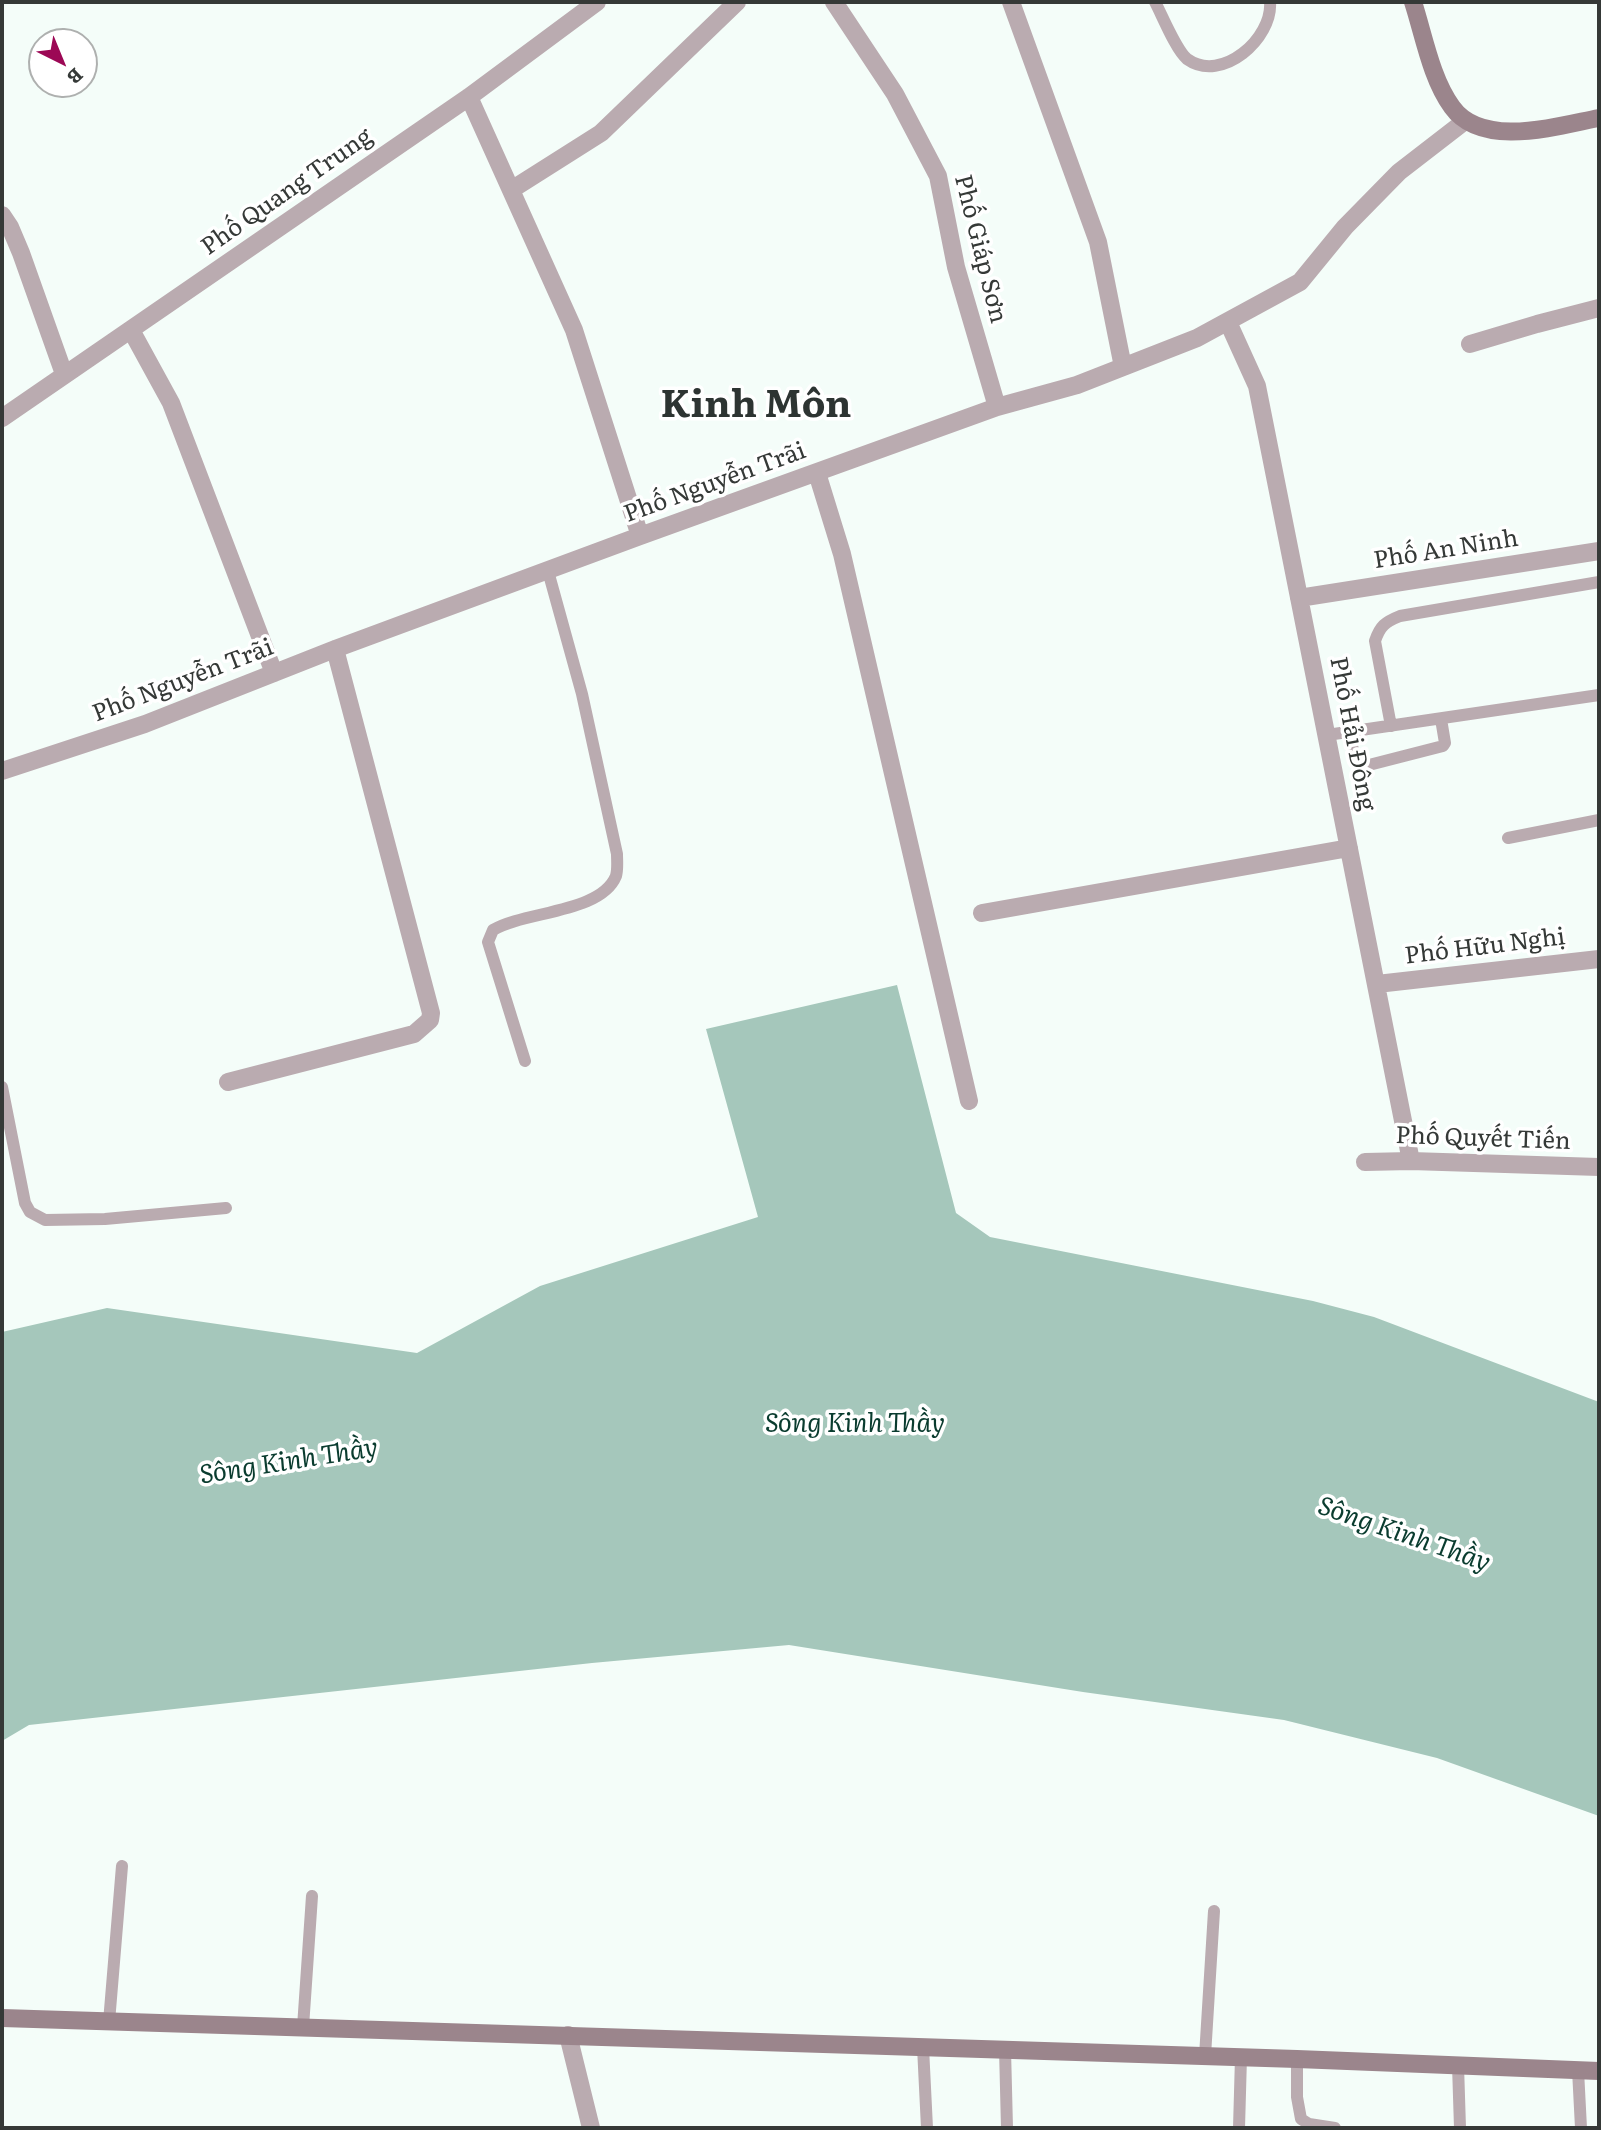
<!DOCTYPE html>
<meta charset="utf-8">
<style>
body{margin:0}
#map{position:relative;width:1601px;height:2130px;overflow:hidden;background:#f4fdf9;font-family:Literata,serif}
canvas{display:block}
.frame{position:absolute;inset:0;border:4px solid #353937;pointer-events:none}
.north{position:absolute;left:28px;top:28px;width:70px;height:70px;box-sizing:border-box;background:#fff;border:2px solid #aeb0af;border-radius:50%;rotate:137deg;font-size:19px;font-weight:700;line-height:28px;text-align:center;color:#353937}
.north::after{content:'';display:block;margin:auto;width:24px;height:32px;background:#9c0855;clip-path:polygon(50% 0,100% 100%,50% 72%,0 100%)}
</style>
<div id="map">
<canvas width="1601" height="2130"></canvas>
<div class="frame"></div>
<div class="north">B</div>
</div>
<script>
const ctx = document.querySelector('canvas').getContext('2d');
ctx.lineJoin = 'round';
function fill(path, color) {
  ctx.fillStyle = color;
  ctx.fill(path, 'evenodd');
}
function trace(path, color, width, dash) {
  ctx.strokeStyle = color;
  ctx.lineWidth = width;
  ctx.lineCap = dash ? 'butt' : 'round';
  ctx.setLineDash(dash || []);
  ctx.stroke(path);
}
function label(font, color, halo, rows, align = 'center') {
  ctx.font = font + ' Literata,serif';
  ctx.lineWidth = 7;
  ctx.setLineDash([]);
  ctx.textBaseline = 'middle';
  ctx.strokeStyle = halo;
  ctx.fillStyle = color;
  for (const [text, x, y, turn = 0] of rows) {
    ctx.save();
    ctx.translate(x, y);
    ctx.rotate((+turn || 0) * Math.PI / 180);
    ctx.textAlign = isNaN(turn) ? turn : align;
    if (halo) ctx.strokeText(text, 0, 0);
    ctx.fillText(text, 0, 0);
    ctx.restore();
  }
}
const water = new Path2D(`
 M 897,985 L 956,1213 L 990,1237 L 1313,1301 L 1374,1317 L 1599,1402 L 1599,1816 L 1437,1758 L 1284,1720 L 1083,1692 L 789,1645 L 592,1663 L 29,1725 L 2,1741 L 2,1332 L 107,1308 L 417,1353 L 540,1286 L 758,1217 L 706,1029 Z`);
const lane = new Path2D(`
 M 1155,2 C 1162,15 1176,50 1187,59 C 1222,84 1273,38 1270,2
 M 1391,726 L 1375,641 C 1380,626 1385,622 1400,616 L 1599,582
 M 1349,732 L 1356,763 L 1359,766 L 1365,766 L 1443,746 L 1445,743 L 1441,719
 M 1327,735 L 1599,695
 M 1508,838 L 1599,820
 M 525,1061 L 488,942 L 493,930 C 525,911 601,913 616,876 C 618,869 617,861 617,854 L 582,694 L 548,571
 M 2,1087 L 25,1203 L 30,1212 L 45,1220 L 105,1219 L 226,1208
 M 109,2022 L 122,1866
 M 303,2027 L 312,1896
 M 923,2047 L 927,2128
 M 1005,2049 L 1007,2128
 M 1205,2056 L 1214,1911
 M 1297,2059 L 1297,2097 L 1301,2119 L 1309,2124 L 1335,2128
 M 1458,2065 L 1460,2128
 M 1578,2070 L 1581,2128
 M 1239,2128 L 1241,2057`);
const street = new Path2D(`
 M 834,2 L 895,94 L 938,176 L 956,267 L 997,407
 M 1011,2 L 1098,242 L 1123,367
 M 469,97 L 574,330 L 640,536
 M 511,190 L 601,133 L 737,2
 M 2,215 L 10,227 L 21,253 L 64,374
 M 1228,322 L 1257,386 L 1411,1161
 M 131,330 L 171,403 L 274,673
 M 1470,344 L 1537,324 L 1599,308
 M 2,418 L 469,97 L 597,2
 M 817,473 L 842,554 L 969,1101
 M 1299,598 L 1599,551
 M 2,771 L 145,724 L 335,649 L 640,536 L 997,407 L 1077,385 L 1197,338 L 1300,282 L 1345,227 L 1399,172 L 1465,121
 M 982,913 L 1349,848
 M 1377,984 L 1599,959
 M 228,1082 L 414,1034 L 430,1020 L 431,1013 L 335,649
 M 1365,1162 L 1411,1161 L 1599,1167
 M 568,2035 L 591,2128`);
const secondary = new Path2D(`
 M 1413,2 C 1424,36 1431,78 1452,107 C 1482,149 1557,126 1599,118
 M 2,2018 L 1297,2059 L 1599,2071`);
const streetNames = [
 ["Phố Quang Trung",287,192,-35],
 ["Phố Giáp Sơn",980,249,76],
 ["Phố Nguyễn Trãi",715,483,-20],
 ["Phố An Ninh",1446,550,-9],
 ["Phố Nguyễn Trãi",183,681,-21],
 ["Phố Hải Đông",1352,734,79],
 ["Phố Hữu Nghị",1485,947,-7],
 ["Phố Quyết Tiến",1483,1139,2]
];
const waterNames = [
 ["Sông Kinh Thầy",855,1424],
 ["Sông Kinh Thầy",289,1462,-9],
 ["Sông Kinh Thầy",1404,1535,19]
];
const townNames = [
 ["Kinh Môn",756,406]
];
fill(water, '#a5c7bb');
trace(lane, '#baabb0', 12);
trace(street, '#baabb0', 18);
trace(secondary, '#9b858c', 18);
label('24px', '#353937', '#fff', streetNames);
label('italic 26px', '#0a3c2f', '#fff', waterNames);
label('bold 38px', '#2d3432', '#fff', townNames);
</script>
